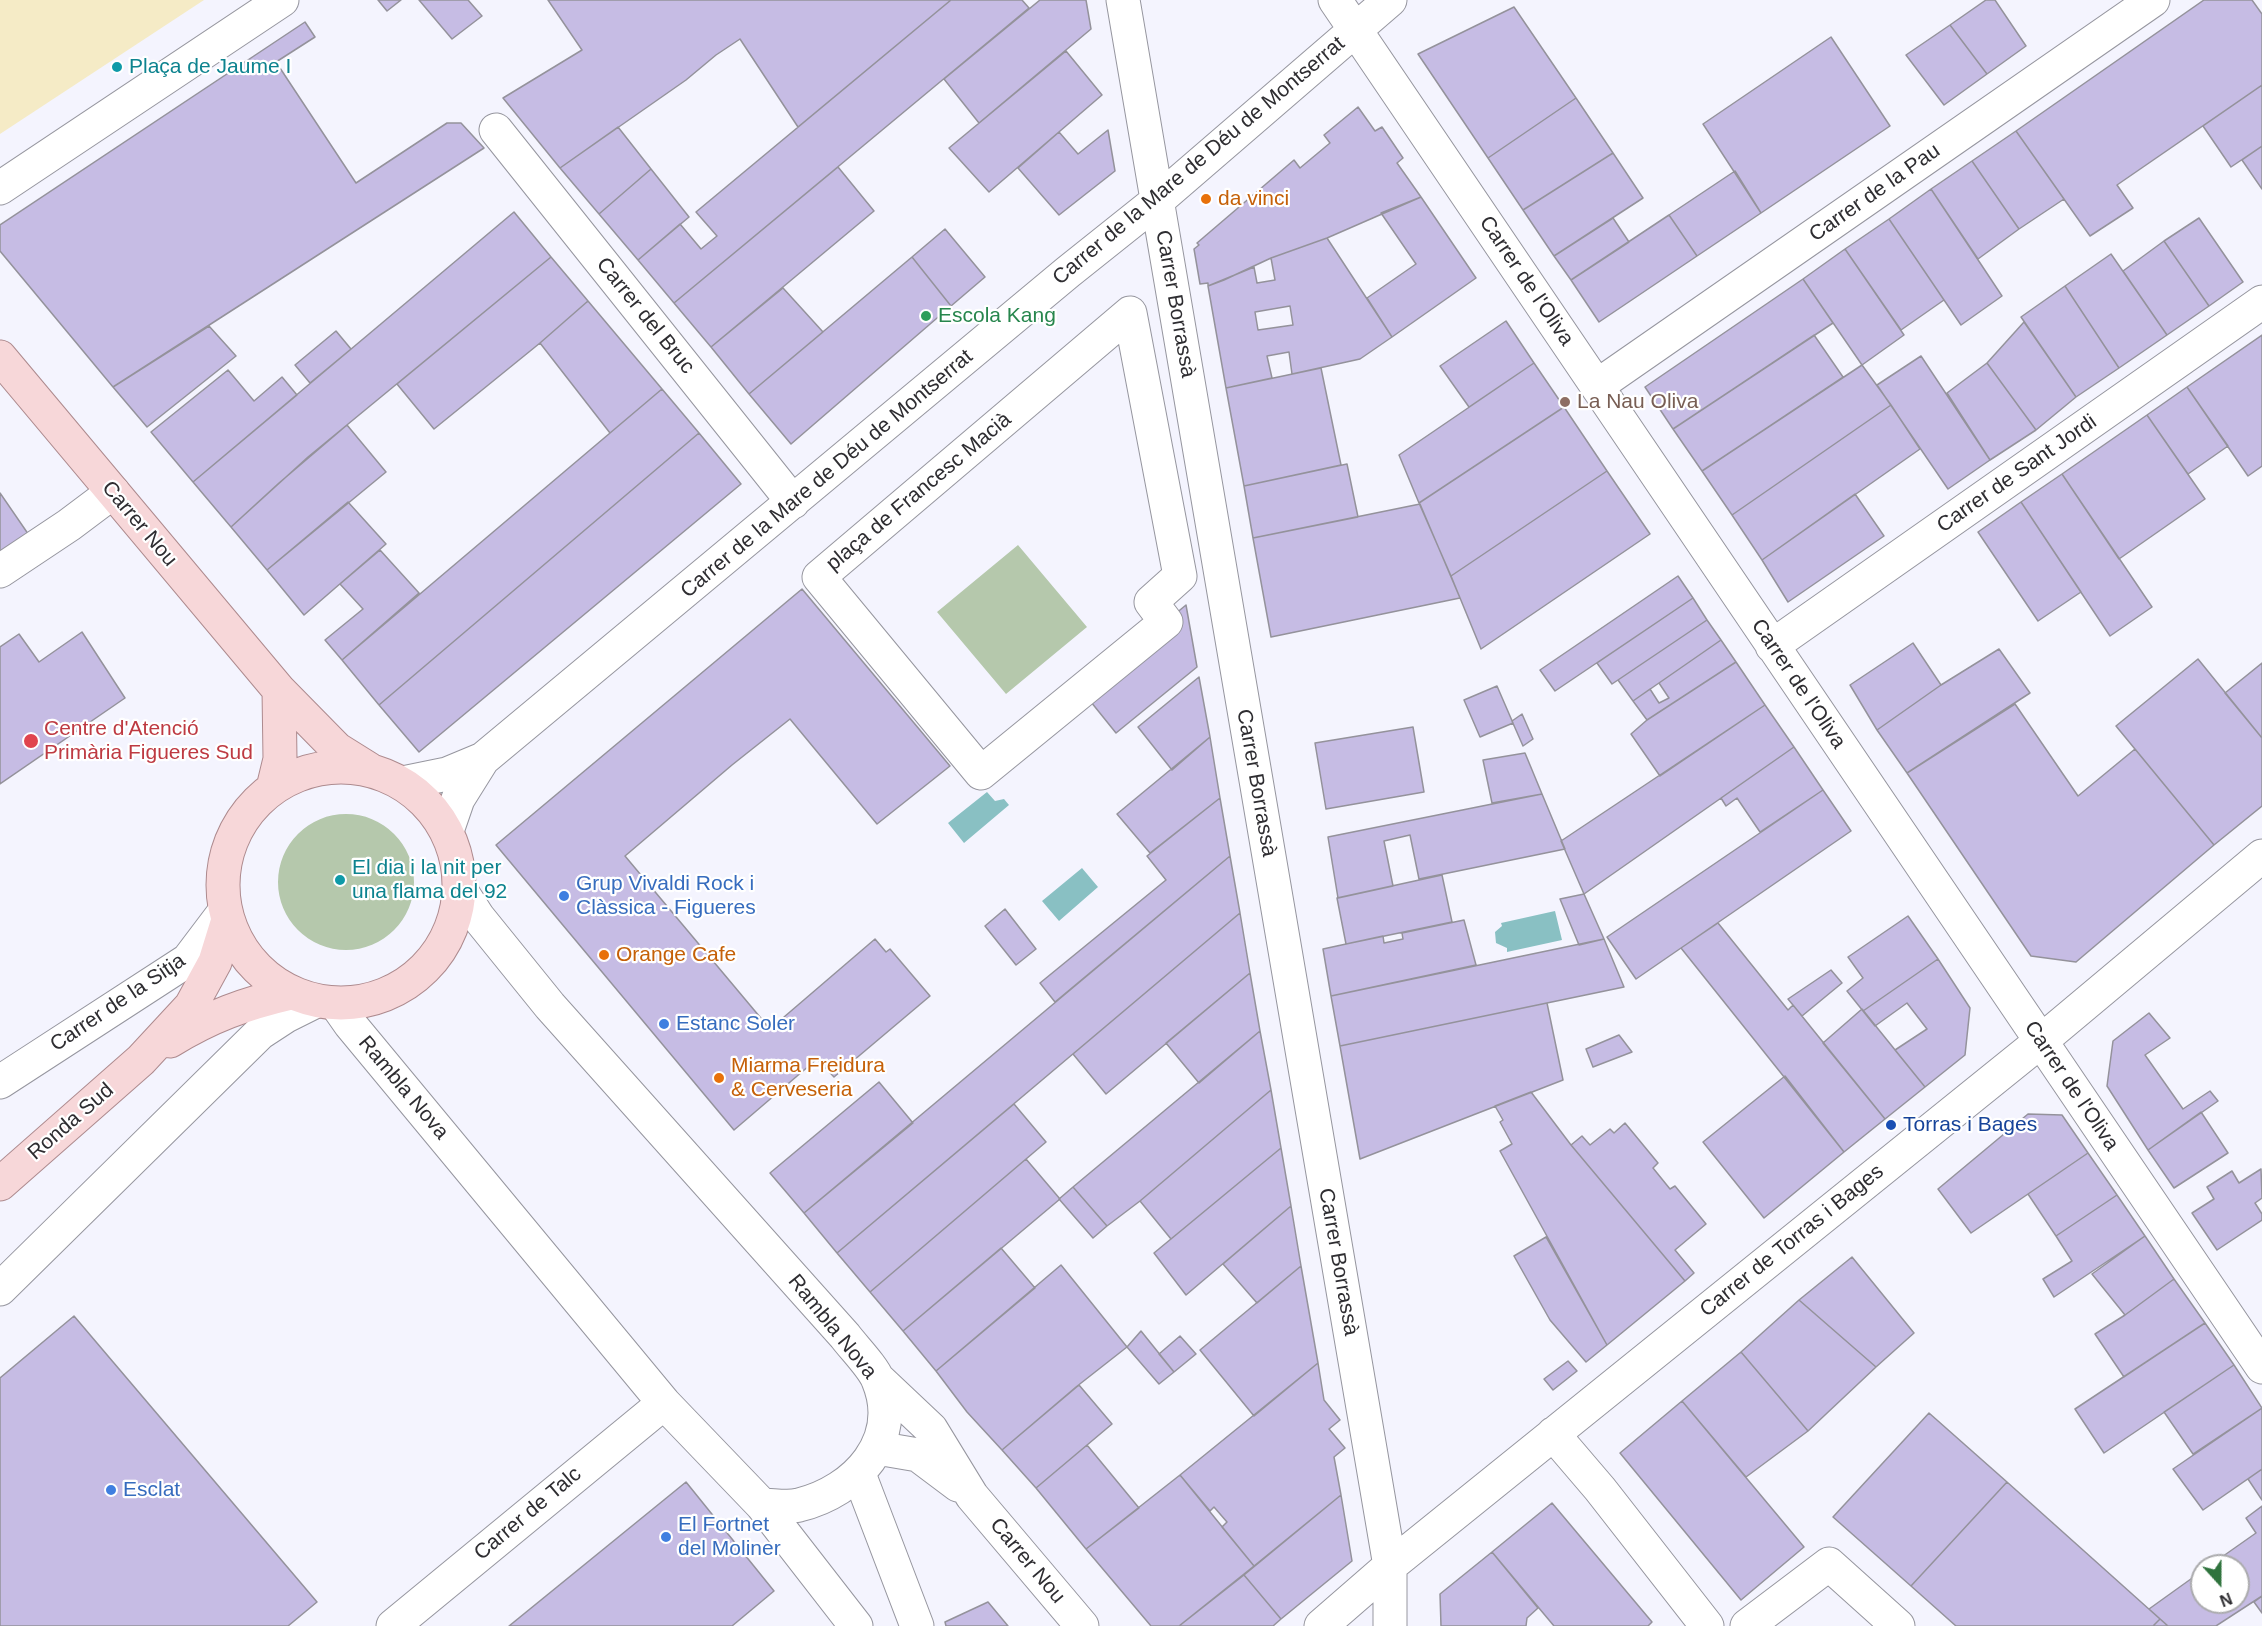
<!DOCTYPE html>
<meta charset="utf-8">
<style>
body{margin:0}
#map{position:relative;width:2262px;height:1626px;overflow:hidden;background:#f4f4fe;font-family:Helvetica,sans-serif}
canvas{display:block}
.north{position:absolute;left:2190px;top:1554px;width:60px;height:60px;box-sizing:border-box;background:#fff;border:2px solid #ababad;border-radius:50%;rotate:159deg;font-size:16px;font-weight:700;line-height:24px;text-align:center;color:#2e2d31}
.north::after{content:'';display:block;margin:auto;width:21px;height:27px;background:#2f733d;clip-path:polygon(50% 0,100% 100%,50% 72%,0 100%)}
</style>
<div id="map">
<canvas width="2262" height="1626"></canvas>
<div class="north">N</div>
</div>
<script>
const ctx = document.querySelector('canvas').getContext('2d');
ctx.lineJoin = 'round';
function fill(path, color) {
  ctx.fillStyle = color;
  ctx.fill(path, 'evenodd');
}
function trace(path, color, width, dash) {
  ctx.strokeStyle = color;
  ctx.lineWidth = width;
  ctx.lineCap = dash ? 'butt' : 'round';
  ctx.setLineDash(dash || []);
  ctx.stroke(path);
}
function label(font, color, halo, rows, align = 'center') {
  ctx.font = font + ' Helvetica,sans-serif';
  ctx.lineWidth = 4.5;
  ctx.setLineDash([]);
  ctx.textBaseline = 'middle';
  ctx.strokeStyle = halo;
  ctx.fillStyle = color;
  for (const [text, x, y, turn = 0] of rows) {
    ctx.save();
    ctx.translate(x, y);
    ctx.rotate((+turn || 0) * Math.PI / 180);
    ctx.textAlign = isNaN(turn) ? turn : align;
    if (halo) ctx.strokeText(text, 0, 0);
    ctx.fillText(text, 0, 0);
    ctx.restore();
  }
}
const green = new Path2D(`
 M 1018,545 L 1087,627 L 1006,694 L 937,612 Z
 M278 882a68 68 0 1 1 136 0a68 68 0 1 1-136 0Z`);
const sand = new Path2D(`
 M 0,0 L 204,0 L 0,134 Z`);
const water = new Path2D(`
 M 987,792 L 995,801 L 1004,799 L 1009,805 L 964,843 L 948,823 Z
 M 1082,868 L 1098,887 L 1059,921 L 1042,901 Z
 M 1555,911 L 1562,940 L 1507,952 L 1507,948 L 1496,943 L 1495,932 L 1502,926 L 1501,923 Z`);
const building = new Path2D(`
 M 378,0 L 401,0 L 387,11 Z
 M 419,0 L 468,0 L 482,16 L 452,39 Z
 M 548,0 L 951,0 L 798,127 L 740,39 L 716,55 L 686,80 L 560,168 L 503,98 L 582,50 Z
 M 951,0 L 1022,0 L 1029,8 L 674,303 L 638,260 L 680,224 L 701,249 L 717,236 L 696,212 Z
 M 1040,0 L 1086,0 L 1091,29 L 979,123 L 944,79 Z
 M 1986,0 L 1995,0 L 2026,46 L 1987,74 L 1950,25 Z
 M 2204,0 L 2252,0 L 2262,14 L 2262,85 L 2117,185 L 2133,208 L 2090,236 L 2016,131 Z
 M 1514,7 L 1576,98 L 1488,158 L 1418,54 Z
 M 305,22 L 315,37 L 276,62 L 356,183 L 447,123 L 461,123 L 484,148 L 113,387 L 0,251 L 0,225 Z
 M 1950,25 L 1987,74 L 1944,105 L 1906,55 Z
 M 1831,37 L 1890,126 L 1761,213 L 1703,124 Z
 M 1066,51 L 1102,95 L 989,192 L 949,148 Z
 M 2262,85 L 2262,146 L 2231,167 L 2203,126 Z
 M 1576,98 L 1613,153 L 1523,210 L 1488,158 Z
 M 1358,107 L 1375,131 L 1382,127 L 1403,158 L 1397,163 L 1421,197 L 1327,238 L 1271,258 L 1224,280 L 1208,286 L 1208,283 L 1200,284 L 1194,249 L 1199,245 L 1197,243 L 1294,160 L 1300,168 L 1330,143 L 1324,135 Z
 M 618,127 L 651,169 L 599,214 L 560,168 Z
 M 1108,130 L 1115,171 L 1059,215 L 1018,168 L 1059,132 L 1078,154 Z
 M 2016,131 L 2064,199 L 2019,229 L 1972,161 Z
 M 2262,146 L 2262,189 L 2242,160 Z
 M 1613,153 L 1643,198 L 1554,256 L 1523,210 Z
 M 1972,161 L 2019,229 L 1978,259 L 1931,189 Z
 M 838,167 L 874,211 L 711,347 L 674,303 Z
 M 651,169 L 689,217 L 638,260 L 599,214 Z
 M 1735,171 L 1761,213 L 1697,256 L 1669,215 Z
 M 1931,189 L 2002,296 L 1961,325 L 1889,219 Z
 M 1421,197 L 1476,278 L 1392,337 L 1367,298 L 1416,264 L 1381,213 Z
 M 514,212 L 551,257 L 308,457 L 231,527 L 193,482 Z
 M 1669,215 L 1697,256 L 1599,322 L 1571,280 Z
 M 1613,218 L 1629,242 L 1571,280 L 1554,256 Z
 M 2199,218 L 2243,282 L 2209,306 L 2164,241 Z
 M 1889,219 L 1944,300 L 1901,330 L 1845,249 Z
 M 945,229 L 985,277 L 951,306 L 912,257 Z
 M 1327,238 L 1392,337 L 1360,359 L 1292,374 L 1289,352 L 1267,356 L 1272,378 L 1226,388 L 1208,286 L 1254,267 L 1257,283 L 1275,280 L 1271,258 ZM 1290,306 L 1293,325 L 1258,330 L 1255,312 Z
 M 2164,241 L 2209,306 L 2167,335 L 2123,271 Z
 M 1845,249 L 1904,335 L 1862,365 L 1803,279 Z
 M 2111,254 L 2167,335 L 2119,368 L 2065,286 Z
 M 551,257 L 588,301 L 540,343 L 434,429 L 397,384 Z
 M 912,257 L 951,306 L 791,444 L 749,394 Z
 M 1803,279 L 1833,323 L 1673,429 L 1645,387 Z
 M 2065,286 L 2119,368 L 2076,397 L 2021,317 Z
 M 783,288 L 823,332 L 749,394 L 711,347 Z
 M 588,301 L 662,389 L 610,433 L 540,343 Z
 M 1506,321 L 1534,363 L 1469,407 L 1440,366 Z
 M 2024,322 L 2076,397 L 2036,430 L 1987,363 Z
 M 209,326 L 236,356 L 147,427 L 113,387 Z
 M 336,331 L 351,349 L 310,383 L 295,365 Z
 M 1814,335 L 1843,377 L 1702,471 L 1673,429 Z
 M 2262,335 L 2262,466 L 2248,476 L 2187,387 Z
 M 1921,356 L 1990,460 L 1948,489 L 1877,385 Z
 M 1534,363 L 1564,407 L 1419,503 L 1399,455 Z
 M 1987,363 L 2036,430 L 1990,460 L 1947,393 Z
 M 1862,365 L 1891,405 L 1732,515 L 1702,471 Z
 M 1321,368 L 1341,465 L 1244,486 L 1226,388 Z
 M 228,370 L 254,401 L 282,377 L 297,395 L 193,482 L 151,432 Z
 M 2187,387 L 2228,446 L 2188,474 L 2147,415 Z
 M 662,389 L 699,433 L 379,705 L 342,660 Z
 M 1891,405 L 1920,449 L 1762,560 L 1732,515 Z
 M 1564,407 L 1607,471 L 1451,576 L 1419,503 Z
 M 2147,415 L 2205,499 L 2119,559 L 2062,474 Z
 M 347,425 L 386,472 L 267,570 L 231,527 L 279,483 Z
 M 699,433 L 741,484 L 419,752 L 379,705 Z
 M 1347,464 L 1358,517 L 1253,538 L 1244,486 Z
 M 1607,471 L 1650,534 L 1481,649 L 1451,576 Z
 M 2062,474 L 2152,607 L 2110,636 L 2021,502 Z
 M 0,493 L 33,541 L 0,562 Z
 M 1855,494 L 1884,536 L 1788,602 L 1762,560 Z
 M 348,502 L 386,544 L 304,615 L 267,570 Z
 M 2021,502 L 2081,592 L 2038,621 L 1978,532 Z
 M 1420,504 L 1460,598 L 1271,637 L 1253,538 Z
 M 380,550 L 419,593 L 342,660 L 325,640 L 363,609 L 340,584 Z
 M 1678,576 L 1693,598 L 1555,691 L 1540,670 Z
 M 802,589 L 950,766 L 877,824 L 790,719 L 732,765 L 625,856 L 770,1029 L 875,939 L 886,952 L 890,949 L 930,996 L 834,1077 L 817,1059 L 734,1130 L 496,845 Z
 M 1693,598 L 1707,620 L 1612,684 L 1597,663 Z
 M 1186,605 L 1197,667 L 1116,733 L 1091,702 L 1092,683 Z
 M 1707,620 L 1721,640 L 1633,701 L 1618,680 Z
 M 82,632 L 125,698 L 0,784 L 0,647 L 19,634 L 39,662 Z
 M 1721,640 L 1736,662 L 1647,720 L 1633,701 L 1650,689 L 1659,703 L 1669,698 L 1659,683 Z
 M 1913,643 L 1941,685 L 1877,730 L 1850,685 Z
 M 1999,649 L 2030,693 L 1907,773 L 1877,730 L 1941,685 Z
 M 2198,659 L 2262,738 L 2262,806 L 2214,845 L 2116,726 Z
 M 1736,662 L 1765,705 L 1660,776 L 1631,734 L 1647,720 Z
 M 2262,663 L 2262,738 L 2225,693 Z
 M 1199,677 L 1210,737 L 1172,770 L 1138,727 Z
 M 1497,686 L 1513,723 L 1480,737 L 1464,700 Z
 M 2015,704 L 2078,796 L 2135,749 L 2214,845 L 2076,962 L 2031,956 L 1907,773 Z
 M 1765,705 L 1794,747 L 1584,894 L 1561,841 Z
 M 1522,714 L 1533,739 L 1523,746 L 1512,721 Z
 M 1413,727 L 1424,792 L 1326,809 L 1315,743 Z
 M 1210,737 L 1220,798 L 1150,853 L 1117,814 Z
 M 1794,747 L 1823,790 L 1760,832 L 1737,798 L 1726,806 L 1721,798 Z
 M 1525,753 L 1542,794 L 1492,803 L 1483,760 Z
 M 1823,790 L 1851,831 L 1636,979 L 1607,937 Z
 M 1542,794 L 1565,849 L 1419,879 L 1410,835 L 1384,841 L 1393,886 L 1338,898 L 1328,837 Z
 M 1220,798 L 1230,856 L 1055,1002 L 1040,983 L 1166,880 L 1147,856 Z
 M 1230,856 L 1240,913 L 837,1253 L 804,1213 Z
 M 1442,875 L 1452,922 L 1346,944 L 1337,898 Z
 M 1584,894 L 1604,939 L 1579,945 L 1560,899 Z
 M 1005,909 L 1036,949 L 1016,965 L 985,926 Z
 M 1240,913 L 1250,973 L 1106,1094 L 1073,1054 Z
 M 1908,916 L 1938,959 L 1863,1011 L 1847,991 L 1863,978 L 1848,957 Z
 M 1464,920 L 1476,965 L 1331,996 L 1323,949 L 1383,936 L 1384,943 L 1403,939 L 1402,933 Z
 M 1718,923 L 1788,1010 L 1793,1005 L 1885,1119 L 1844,1152 L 1681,948 Z
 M 1604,939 L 1624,987 L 1340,1046 L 1331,996 Z
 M 1938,959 L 1970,1008 L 1965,1055 L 1925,1087 L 1895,1050 L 1927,1029 L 1907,1003 L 1875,1026 L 1863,1011 Z
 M 1831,970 L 1842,983 L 1802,1016 L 1788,999 Z
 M 1250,973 L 1260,1031 L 1199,1083 L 1166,1043 Z
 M 1547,1003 L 1563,1080 L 1360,1159 L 1340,1046 Z
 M 1862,1009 L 1925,1087 L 1885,1119 L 1823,1043 Z
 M 2149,1013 L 2170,1038 L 2145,1055 L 2183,1109 L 2210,1091 L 2218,1101 L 2148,1150 L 2107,1086 L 2113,1041 Z
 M 1260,1031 L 1271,1090 L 1140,1201 L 1107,1226 L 1073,1187 Z
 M 1619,1035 L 1632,1052 L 1593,1067 L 1586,1049 Z
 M 1785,1076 L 1844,1152 L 1764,1218 L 1703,1142 Z
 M 879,1082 L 913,1123 L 804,1213 L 770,1173 Z
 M 1271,1090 L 1281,1148 L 1171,1239 L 1140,1201 Z
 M 1531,1092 L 1571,1145 L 1685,1281 L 1607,1345 L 1500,1151 L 1512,1144 L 1500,1122 L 1503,1120 L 1495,1106 Z
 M 1014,1104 L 1046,1142 L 870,1292 L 837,1253 Z
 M 2201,1112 L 2228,1153 L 2174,1188 L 2148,1150 Z
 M 2028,1114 L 2062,1115 L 2088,1153 L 1971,1233 L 1938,1189 Z
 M 1625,1123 L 1658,1163 L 1653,1168 L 1670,1189 L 1675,1186 L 1706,1224 L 1675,1250 L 1694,1273 L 1685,1281 L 1571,1145 L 1582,1136 L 1590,1145 L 1610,1129 L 1614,1133 Z
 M 1281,1148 L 1291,1206 L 1186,1295 L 1154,1253 Z
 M 2088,1153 L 2117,1195 L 2056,1236 L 2028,1194 Z
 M 1026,1159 L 1060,1199 L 903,1331 L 870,1292 Z
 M 2261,1169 L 2262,1198 L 2255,1203 L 2262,1214 L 2262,1220 L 2217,1250 L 2192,1213 L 2214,1199 L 2207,1187 L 2232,1171 L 2239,1183 Z
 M 1073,1187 L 1107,1226 L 1093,1238 L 1059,1199 Z
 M 2117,1195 L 2145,1236 L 2054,1297 L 2043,1279 L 2072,1261 L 2056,1236 Z
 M 1291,1206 L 1301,1266 L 1257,1303 L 1223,1264 Z
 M 2145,1236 L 2174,1279 L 2125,1315 L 2092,1274 Z
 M 1546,1237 L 1607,1345 L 1586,1362 L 1550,1320 L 1514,1256 Z
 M 1001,1248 L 1035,1288 L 936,1371 L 903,1331 Z
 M 1852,1257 L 1914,1333 L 1876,1367 L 1799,1300 Z
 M 1061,1265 L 1127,1347 L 1076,1387 L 1002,1450 L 967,1412 L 936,1371 Z
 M 1301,1266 L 1318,1363 L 1254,1416 L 1200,1350 Z
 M 2174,1279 L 2205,1323 L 2124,1377 L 2095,1334 L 2125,1315 Z
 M 1799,1300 L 1876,1367 L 1808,1431 L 1741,1352 Z
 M 74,1316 L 317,1602 L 288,1626 L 0,1626 L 0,1378 Z
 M 2205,1323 L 2234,1365 L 2104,1453 L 2075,1409 Z
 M 1141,1331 L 1174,1372 L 1159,1384 L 1127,1347 Z
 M 1180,1336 L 1196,1354 L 1174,1372 L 1159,1354 Z
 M 1741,1352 L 1808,1431 L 1746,1477 L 1682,1401 Z
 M 1568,1361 L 1577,1371 L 1553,1390 L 1544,1379 Z
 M 1318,1363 L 1324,1400 L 1340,1420 L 1329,1429 L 1345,1448 L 1334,1457 L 1341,1495 L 1254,1566 L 1222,1527 L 1227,1522 L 1214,1507 L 1210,1511 L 1180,1475 Z
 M 2234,1365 L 2262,1408 L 2193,1454 L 2164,1412 Z
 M 1079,1385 L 1112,1424 L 1036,1488 L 1002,1450 Z
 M 1682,1401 L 1804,1547 L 1741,1600 L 1620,1453 Z
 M 2262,1408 L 2262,1469 L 2203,1510 L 2173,1469 Z
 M 1929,1413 L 2007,1482 L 1911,1586 L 1833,1517 Z
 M 1087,1445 L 1139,1508 L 1086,1549 L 1036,1488 Z
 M 2262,1469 L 2262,1500 L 2248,1479 Z
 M 1180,1475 L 1254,1566 L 1179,1626 L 1151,1626 L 1086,1549 Z
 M 686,1482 L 774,1591 L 732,1626 L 509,1626 Z
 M 2007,1482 L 2160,1619 L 2153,1626 L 1956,1626 L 1911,1586 Z
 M 1341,1495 L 1352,1561 L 1281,1619 L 1244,1575 Z
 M 1552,1503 L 1652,1622 L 1648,1626 L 1554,1626 L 1492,1552 Z
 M 2262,1506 L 2262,1596 L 2216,1626 L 2168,1626 L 2149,1609 L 2202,1571 L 2202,1602 L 2238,1602 L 2238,1566 L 2209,1566 L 2256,1533 L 2246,1518 Z
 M 1492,1552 L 1538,1608 L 1527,1618 L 1526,1626 L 1441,1626 L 1440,1594 Z
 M 1244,1575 L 1281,1619 L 1273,1626 L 1179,1626 Z
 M 2262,1596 L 2262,1613 L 2254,1602 Z
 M 988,1602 L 1008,1626 L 946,1626 L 945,1622 Z
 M 2160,1619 L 2168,1626 L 2153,1626 Z`);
const minor = new Path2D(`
 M 1123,0 L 1390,1566 L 1390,1626
 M 1335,0 L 2262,1367
 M 496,130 L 793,502
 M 0,188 L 282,0
 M 1130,313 L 1180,576 L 1151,602 L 1166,622 L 981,773 L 819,577 Z
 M 1597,386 L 2153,0
 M 0,571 L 69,525 L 113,492
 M 1772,646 L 2262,302
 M 403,783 L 447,774 L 483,759 L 1068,272 L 1157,201 L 1390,0
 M 447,831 L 458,799 L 483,759
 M 460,889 L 478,917 L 550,1006 L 845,1336 C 854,1348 873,1367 878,1380 C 903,1440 856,1491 799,1505 C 788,1508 773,1505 762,1505
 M 336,1004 L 350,1024 L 664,1403 L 762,1505 L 856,1626
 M 0,1082 L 188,960 L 225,911
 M 0,1289 L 260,1033 L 286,1016 L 316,1001
 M 878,1379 L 931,1429 L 972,1496 L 1082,1626
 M 1553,1434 L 1600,1489 L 1707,1626
 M 877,1448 L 918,1455 L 958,1485
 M 859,1474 L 917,1626
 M 393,1626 L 664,1403
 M 1321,1626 L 1390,1566 L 2041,1041 L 2262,856
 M 1747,1626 L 1829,1564 L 1898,1626`);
const major = new Path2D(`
 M 0,357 L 279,690 L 337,749 L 369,769
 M223 885a118 118 0 1 1 236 0a118 118 0 1 1-236 0Z
 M 273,788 L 280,759 L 279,690
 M 170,1041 C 211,1016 244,1004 291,993
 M 0,1184 L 141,1060 L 191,1006 L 215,962 L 228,920`);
const markers = [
 [117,67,6,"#0f9aa8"],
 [1206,199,6,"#e8710a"],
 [926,316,6,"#2e9e5b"],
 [1565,402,6,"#8d6e63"],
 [31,741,8,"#e0444e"],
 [340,880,6,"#0f9aa8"],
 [564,896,6,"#3f7fe0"],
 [604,955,6,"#e8710a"],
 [664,1024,6,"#3f7fe0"],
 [719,1078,6,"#e8710a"],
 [1891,1125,6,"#1a4fb4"],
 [111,1490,6,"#3f7fe0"],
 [666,1537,6,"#3f7fe0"]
];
const cultureNames = [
 ["Plaça de Jaume I",129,67],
 ["El dia i la nit per",352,868],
 ["una flama del 92",352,892]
];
const streetNames = [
 ["Carrer de la Mare de Déu de Montserrat",1199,161,-40],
 ["Carrer de la Pau",1875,193,-35],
 ["Carrer de l'Oliva",1526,281,56],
 ["Carrer Borrassà",1175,304,80],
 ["Carrer del Bruc",645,316,51],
 ["Carrer de la Mare de Déu de Montserrat",827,474,-40],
 ["Carrer de Sant Jordi",2017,474,-35],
 ["plaça de Francesc Macià",919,492,-40],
 ["Carrer Nou",139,524,50],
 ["Carrer de l'Oliva",1798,684,56],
 ["Carrer Borrassà",1256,783,80],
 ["Carrer de la Sitja",118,1003,-34],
 ["Carrer de l'Oliva",2071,1086,56],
 ["Rambla Nova",403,1088,50],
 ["Ronda Sud",71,1122,-41],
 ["Carrer de Torras i Bages",1792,1241,-39],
 ["Carrer Borrassà",1338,1262,80],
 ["Rambla Nova",832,1327,51],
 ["Carrer de Talc",528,1514,-40],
 ["Carrer Nou",1027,1561,50]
];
const foodNames = [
 ["da vinci",1218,199],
 ["Orange Cafe",616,955],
 ["Miarma Freidura",731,1066],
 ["& Cerveseria",731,1090]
];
const leisureNames = [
 ["Escola Kang",938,316]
];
const educationNames = [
 ["La Nau Oliva",1577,402]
];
const healthNames = [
 ["Centre d'Atenció",44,729],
 ["Primària Figueres Sud",44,753]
];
const shopNames = [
 ["Grup Vivaldi Rock i",576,884],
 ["Clàssica - Figueres",576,908],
 ["Estanc Soler",676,1024],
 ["Esclat",123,1490],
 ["El Fortnet",678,1525],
 ["del Moliner",678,1549]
];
const transitNames = [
 ["Torras i Bages",1903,1125]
];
fill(green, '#b5c8ac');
fill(sand, '#f5ebc6');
fill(water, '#89c0c3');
fill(building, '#c6bce4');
trace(building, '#94929b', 1.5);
trace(minor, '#96969f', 35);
trace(major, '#ad8a8e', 35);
trace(minor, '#fff', 33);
trace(major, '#f7d7d9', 33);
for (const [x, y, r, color] of markers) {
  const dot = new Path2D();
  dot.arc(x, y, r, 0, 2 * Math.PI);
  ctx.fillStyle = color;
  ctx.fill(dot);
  trace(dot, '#fff', 2);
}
label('21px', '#0d838f', '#fff', cultureNames, 'left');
label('21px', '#2e2d31', '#fff', streetNames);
label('21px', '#c56008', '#fff', foodNames, 'left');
label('21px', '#27864d', '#fff', leisureNames, 'left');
label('21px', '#785e54', '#fff', educationNames, 'left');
label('21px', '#be3a42', '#fff', healthNames, 'left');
label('21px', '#366cbe', '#fff', shopNames, 'left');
label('21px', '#164399', '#fff', transitNames, 'left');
</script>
